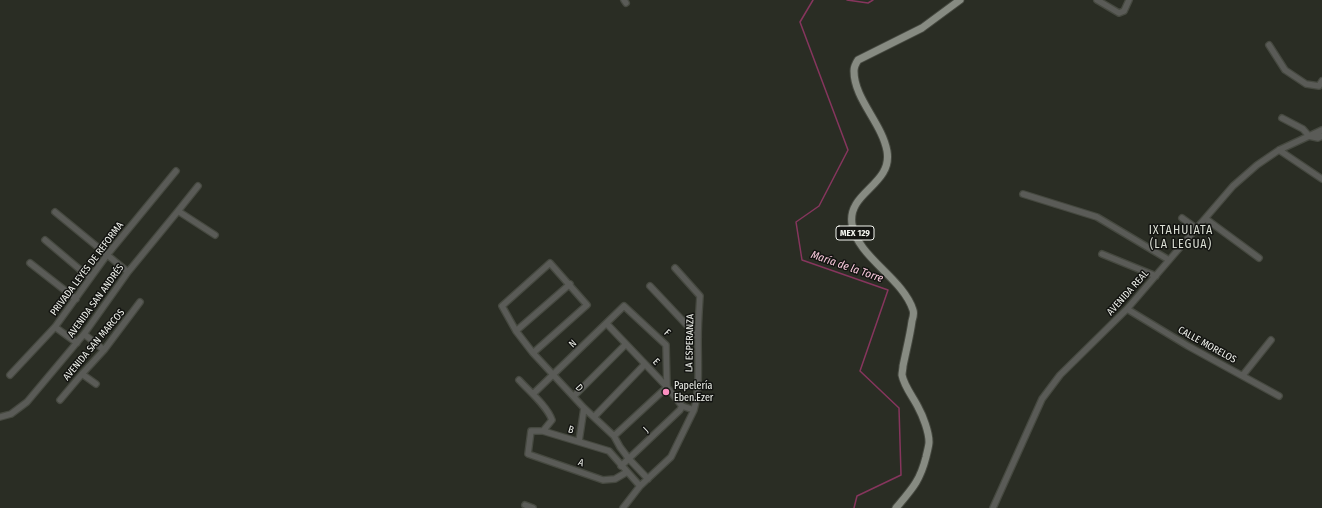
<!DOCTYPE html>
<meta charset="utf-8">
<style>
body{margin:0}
canvas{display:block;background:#2a2d24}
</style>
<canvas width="1322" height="508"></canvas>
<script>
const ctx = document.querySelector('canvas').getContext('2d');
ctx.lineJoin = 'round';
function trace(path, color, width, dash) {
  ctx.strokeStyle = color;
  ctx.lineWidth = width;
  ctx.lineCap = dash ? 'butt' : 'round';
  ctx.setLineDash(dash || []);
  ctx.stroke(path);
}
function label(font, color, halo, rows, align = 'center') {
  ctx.font = font + ' "Fira Sans Condensed",sans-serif';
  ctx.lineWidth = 3;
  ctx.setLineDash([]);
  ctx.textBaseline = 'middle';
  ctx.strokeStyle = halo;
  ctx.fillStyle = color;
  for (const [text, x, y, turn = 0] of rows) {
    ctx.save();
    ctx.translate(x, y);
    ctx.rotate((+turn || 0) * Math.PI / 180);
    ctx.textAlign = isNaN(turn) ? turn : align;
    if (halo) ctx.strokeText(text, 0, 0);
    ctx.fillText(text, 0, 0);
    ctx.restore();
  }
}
const stream = new Path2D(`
 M 813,0 L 800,22 L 848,150 L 819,206 L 796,222 L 802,260 L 888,290 L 860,371 L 899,408 L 901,475 L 857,496 L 854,508
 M 847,0 L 868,3 L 873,0`);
const minor = new Path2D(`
 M 624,0 L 626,3
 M 1097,0 L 1119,13 L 1124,11 L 1129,0
 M 1269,45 L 1285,70 L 1306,84 L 1319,86 L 1322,81
 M 1282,118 L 1303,129 L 1309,136 L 1318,138 L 1322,136
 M 1279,150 L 1322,179
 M 1023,194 L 1097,217 L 1169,260
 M 178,211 L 215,235
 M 55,212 L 128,272
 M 1182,218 L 1197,229
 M 1206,219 L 1259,258
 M 45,240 L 90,278
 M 1102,254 L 1156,276
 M 30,263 L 76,299
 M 650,286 L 698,337
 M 1127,309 L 1188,346 L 1279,396
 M 607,324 L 667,387 L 682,406 L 694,410
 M 55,327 L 77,343
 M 516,331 L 570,284
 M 84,334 L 104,350
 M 533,353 L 587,305 L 550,263 L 502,306 L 516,331 L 533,353 L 584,408 L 614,436 L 620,447 L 629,459 L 648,479
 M 82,374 L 96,384
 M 10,375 L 55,327 L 107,255 L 176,171
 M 1243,375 L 1271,340
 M 519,380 C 529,391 547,406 552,420 L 543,431
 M 533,394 L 624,306 L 666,345 L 667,387 L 614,436
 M 574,396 L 626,344
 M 60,400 L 82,374 L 104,350 L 140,302
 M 0,417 L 11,414 L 27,402 L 84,334 L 128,272 L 178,211 L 198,186
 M 594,417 L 645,364
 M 579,441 L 584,408
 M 621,466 L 680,410 L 682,406
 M 627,472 L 615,479 L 603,480 L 528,454 L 531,431 L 543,431 L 609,451 L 640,486
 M 525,505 L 533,508
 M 623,508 L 640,486 L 671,457 L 694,410 C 700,388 698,363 698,340 C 698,325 699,311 700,296 L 675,268
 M 993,508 L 1042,399 L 1060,375 L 1127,309 L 1233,186 L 1257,165 L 1279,150 L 1322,130`);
const major = new Path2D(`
 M 896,508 C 912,489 920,481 926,457 C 927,452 929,446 929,442 C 929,432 923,416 918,407 C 913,397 904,386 902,375 C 902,372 903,369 903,366 C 906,351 910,336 912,321 C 913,318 914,313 913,310 C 903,278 857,257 852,224 C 847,192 893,185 887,151 C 882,123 854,99 854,71 C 854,67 856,63 858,60 L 922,28 L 960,0`);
const markers = [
 [666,392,4,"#fc8fc1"]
];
const shields = [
 [855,233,38]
];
const shieldNames = [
 ["MEX 129",855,233]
];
const streetNames = [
 ["PRIVADA LEYES DE REFORMA",87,269,-53],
 ["AVENIDA REAL",1128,293,-48],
 ["AVENIDA SAN ANDRÉS",96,301,-54],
 ["F",667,333,43],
 ["LA ESPERANZA",690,343,-89],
 ["N",573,344,-44],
 ["AVENIDA SAN MARCOS",94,345,-50],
 ["CALLE MORELOS",1207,345,29],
 ["E",656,362,46],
 ["D",579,388,48],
 ["B",571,430,16],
 ["J",646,430,-44],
 ["A",581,463,19]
];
const poiNames = [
 ["Papelería",674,386],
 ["Eben.Ezer",674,398]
];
const waterNames = [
 ["María de la Torre",847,267,19]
];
const quarterNames = [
 ["IXTAHUIATA",1181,231],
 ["(LA LEGUA)",1181,245]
];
trace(stream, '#86355d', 1.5);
trace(minor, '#464940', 8);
trace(major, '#464940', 9);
trace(minor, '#5a5b57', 5.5);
trace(major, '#878b82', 7);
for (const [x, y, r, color] of markers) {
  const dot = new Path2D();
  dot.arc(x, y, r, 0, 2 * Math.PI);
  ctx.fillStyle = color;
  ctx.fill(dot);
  trace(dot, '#131411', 1.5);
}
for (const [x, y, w] of shields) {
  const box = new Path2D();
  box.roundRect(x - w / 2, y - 7, w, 14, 3);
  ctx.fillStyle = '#131411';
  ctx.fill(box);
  trace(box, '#f3f5ef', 1);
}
label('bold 9px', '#f3f5ef', null, shieldNames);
label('10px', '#f3f5ef', '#131411', streetNames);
label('10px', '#f3f5ef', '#131411', poiNames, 'left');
label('italic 11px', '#facadd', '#131411', waterNames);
ctx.letterSpacing = '1px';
label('12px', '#dbdfd4', '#131411', quarterNames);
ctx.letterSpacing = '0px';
</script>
